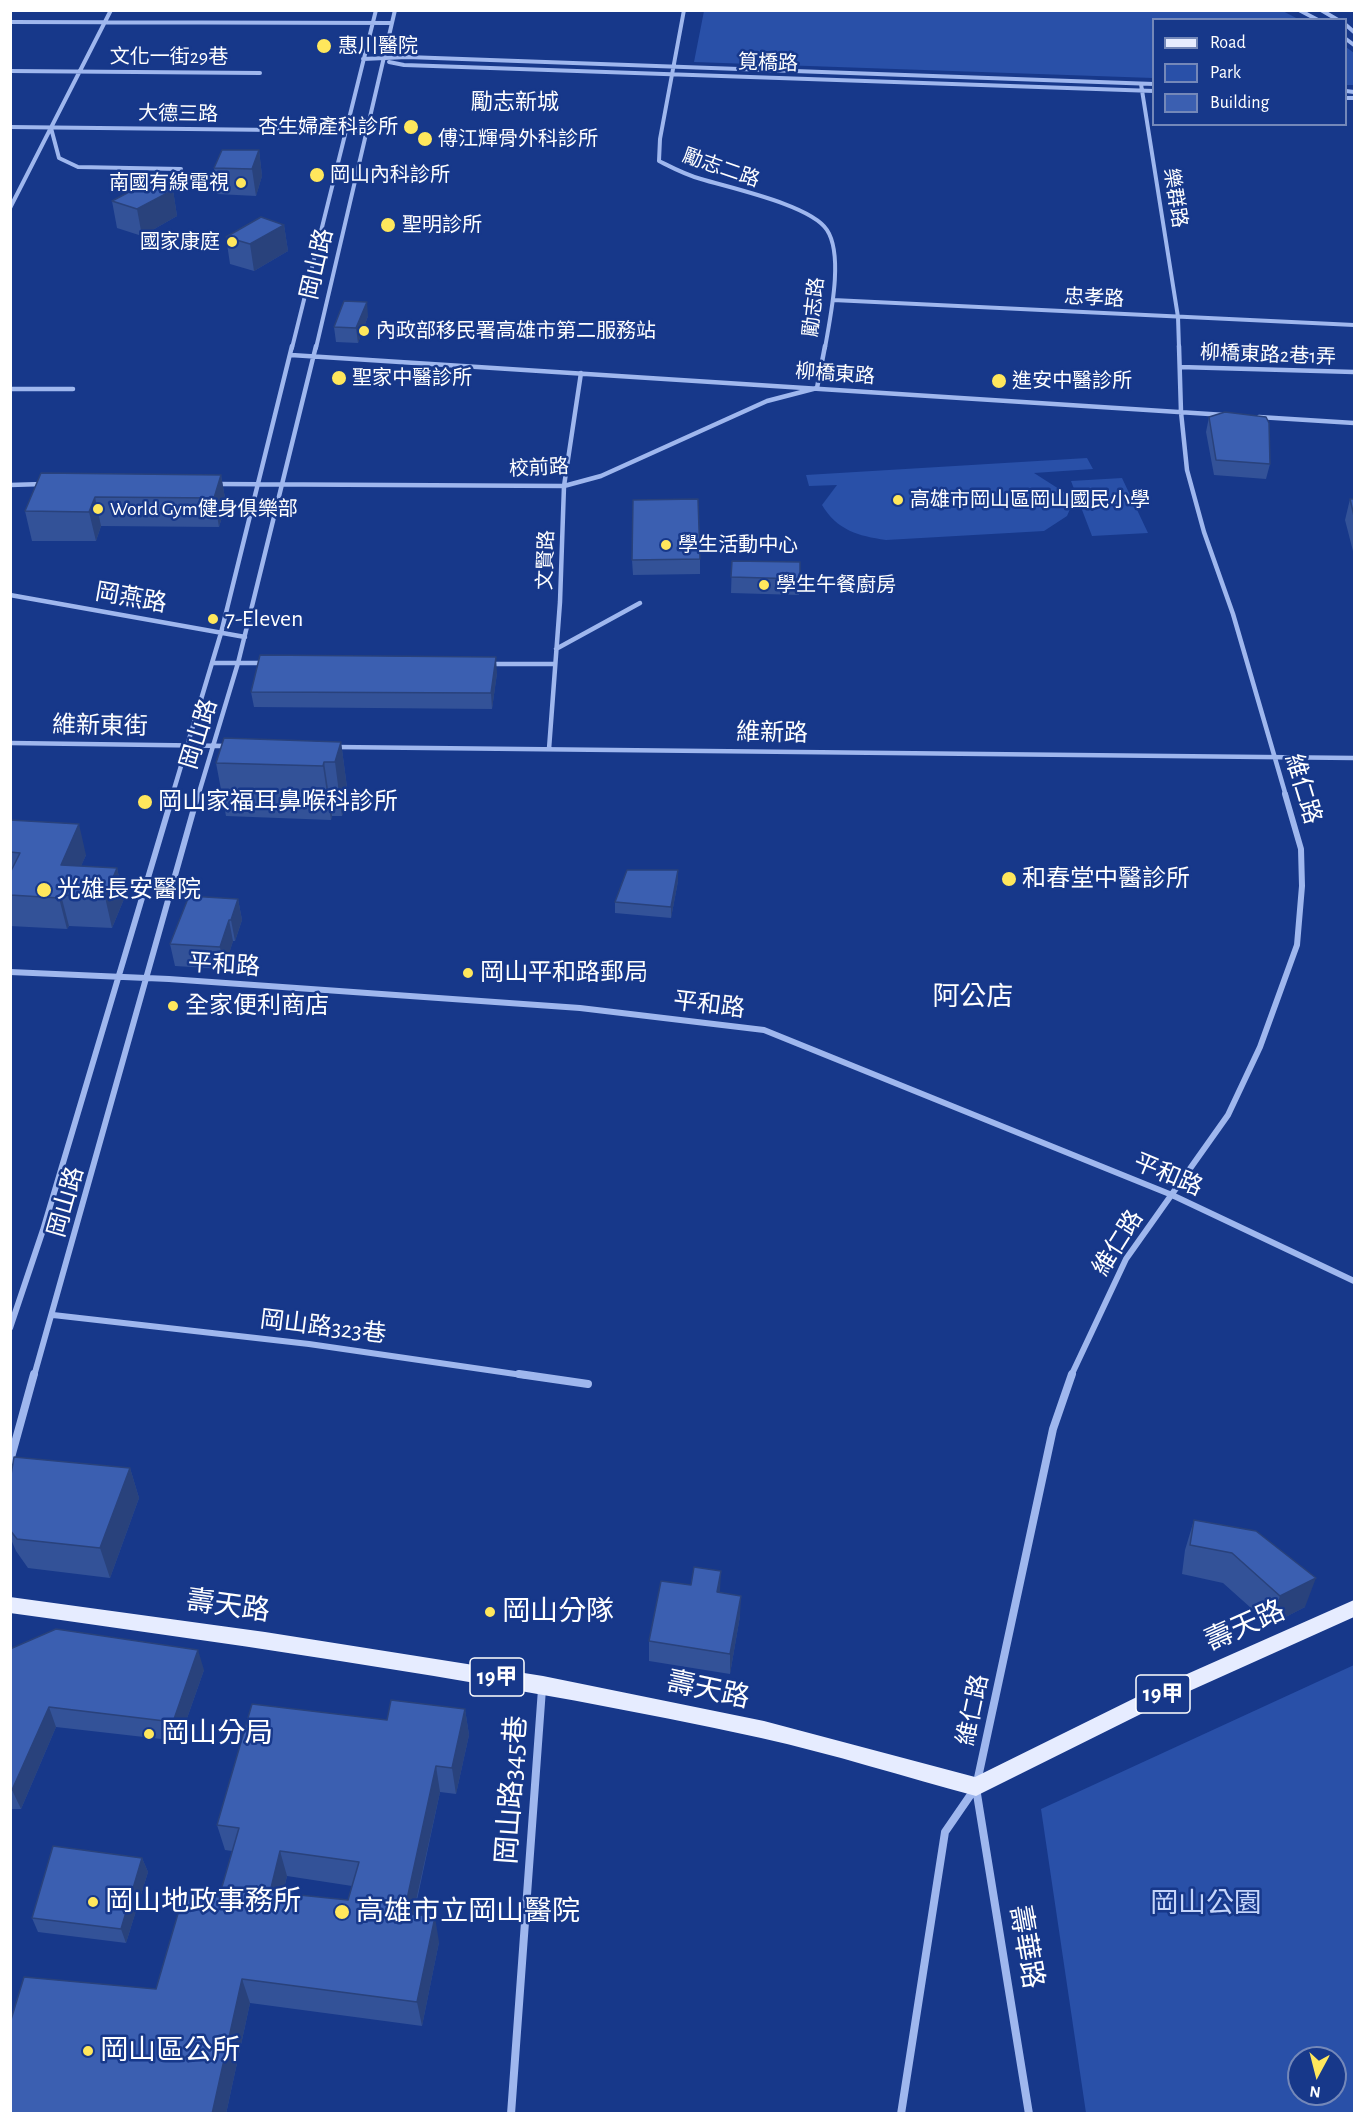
<!DOCTYPE html>
<meta charset="utf-8">
<style>
body{margin:0}
#map{position:relative;width:1365px;height:2124px;overflow:hidden;background:#17388a;font-family:"Alegreya Sans",sans-serif}
canvas{display:block}
.frame{position:absolute;inset:0;border:12px solid #fff;pointer-events:none}
.legend{position:absolute;left:1152px;top:18px;width:195px;height:108px;box-sizing:border-box;background:#17388a;border:2px solid #7488b9;margin:0;padding:8px 10px;list-style:none;font-size:18px;color:#fff}
.legend li{display:flex;align-items:center;gap:12px;height:30px}
.legend b{width:30px;border:2px solid #7488b9}
.north{position:absolute;left:1287px;top:2046px;width:60px;height:60px;box-sizing:border-box;background:#17388a;border:2px solid #7488b9;border-radius:50%;rotate:187deg;font-size:16px;font-weight:700;line-height:24px;text-align:center;color:#fff}
.north::after{content:'';display:block;margin:auto;width:21px;height:27px;background:#ffe75c;clip-path:polygon(50% 0,100% 100%,50% 72%,0 100%)}
</style>
<div id="map">
<canvas width="1365" height="2124"></canvas>
<div class="frame"></div>
<ul class="legend">
<li><b style="height:8px;background:#e6ecff"></b>Road</li>
<li><b style="height:16px;background:#2950a8"></b>Park</li>
<li><b style="height:16px;background:#3b5fb1"></b>Building</li>
</ul>
<div class="north">N</div>
</div>
<script>
const ctx = document.querySelector('canvas').getContext('2d');
ctx.lineJoin = 'round';
function fill(path, color) {
  ctx.fillStyle = color;
  ctx.fill(path, 'evenodd');
}
function trace(path, color, width, dash) {
  ctx.strokeStyle = color;
  ctx.lineWidth = width;
  ctx.lineCap = dash ? 'butt' : 'round';
  ctx.setLineDash(dash || []);
  ctx.stroke(path);
}
function label(font, color, halo, rows, align = 'center') {
  ctx.font = font + ' "Alegreya Sans","Noto Sans TC",sans-serif';
  ctx.lineWidth = 5;
  ctx.setLineDash([]);
  ctx.textBaseline = 'middle';
  ctx.strokeStyle = halo;
  ctx.fillStyle = color;
  for (const [text, x, y, turn = 0] of rows) {
    ctx.save();
    ctx.translate(x, y);
    ctx.rotate((+turn || 0) * Math.PI / 180);
    ctx.textAlign = isNaN(turn) ? turn : align;
    if (halo) ctx.strokeText(text, 0, 0);
    ctx.fillText(text, 0, 0);
    ctx.restore();
  }
}
const green = new Path2D(`
 M 1281,10 L 1298,19 L 1154,20 L 1153,78 L 694,62 L 704,11 Z
 M 1346,47 L 1354,53 L 1354,85 L 1346,85 Z
 M 1087,458 L 1093,469 L 1034,473 L 1070,496 L 1070,509 L 1067,516 L 1044,531 L 886,540 C 858,536 837,530 822,505 L 837,485 L 809,486 L 806,475 Z
 M 1122,478 L 1148,533 L 1092,536 L 1071,481 Z
 M 1354,1665 L 1354,2113 L 1086,2113 L 1041,1809 ZM 1299,2058 L 1335,2058 L 1335,2094 L 1299,2094 Z`);
const streetFar3 = new Path2D(`
 M 684,10 L 660,139 L 659,161 C 673,168 686,175 701,179 C 730,188 811,205 827,230 C 844,256 830,318 825,348
 M 1299,10 L 1318,20
 M 1321,10 L 1338,20
 M 10,22 L 392,23
 M 1346,25 L 1354,32
 M 1346,39 L 1354,45
 M 363,59 L 407,57 L 1154,84
 M 389,62 L 404,65 L 1154,91
 M 10,71 L 260,73
 M 1141,84 L 1178,317 L 1179,348
 M 1346,91 L 1354,92
 M 1346,98 L 1354,98
 M 10,127 L 365,131
 M 51,128 L 59,158 L 78,167 L 181,169
 M 10,208 L 111,10
 M 833,300 L 1354,325
 M 292,348 L 376,10
 M 316,348 L 395,10`);
const streetFar2 = new Path2D(`
 M 1179,346 L 1181,412 L 1187,470 L 1204,532 L 1233,614 L 1286,796
 M 291,355 L 1225,415
 M 1180,367 L 1354,372
 M 10,389 L 73,389
 M 1259,417 L 1354,423
 M 215,484 L 564,486 L 601,476 L 767,401 L 817,388 L 825,346
 M 10,485 L 43,484
 M 10,595 L 245,637
 M 556,649 L 640,603
 M 212,663 L 266,663
 M 489,664 L 555,664
 M 10,743 L 229,746
 M 335,747 L 1354,758
 M 549,749 L 560,602 L 564,486 L 581,373
 M 172,796 L 221,633 L 292,346
 M 198,796 L 238,663 L 316,346`);
const streetFar1 = new Path2D(`
 M 10,972 L 169,979 L 580,1008 L 764,1030 L 1172,1195 L 1354,1281
 M 53,1315 L 309,1344 L 529,1376
 M 10,1328 L 43,1230 L 173,794
 M 34,1376 L 198,794
 M 1071,1376 L 1126,1259 L 1228,1115 L 1260,1047 L 1297,945 L 1302,886 L 1301,849 L 1285,794`);
const street = new Path2D(`
 M 519,1374 L 588,1384
 M 10,1461 L 34,1374
 M 976,1788 L 1029,2114
 M 511,2114 L 542,1689
 M 901,2114 L 945,1832 L 976,1787 L 1053,1429 L 1072,1374`);
const primary = new Path2D(`
 M 10,1597 L 265,1632 L 543,1676 L 764,1721 L 975,1777 L 1151,1690 L 1354,1600 L 1354,1617 L 1165,1702 L 976,1796 C 905,1777 833,1754 761,1738 C 513,1684 262,1648 10,1613 Z`);
const wall = new Path2D(`
 M 259,150 L 262,176 L 256,196 L 217,194 L 214,168 Z
 M 173,190 L 177,216 L 142,236 L 117,228 L 112,201 Z
 M 284,225 L 288,251 L 254,271 L 230,264 L 226,237 Z
 M 368,316 L 358,343 L 336,342 L 334,327 Z
 M 1209,417 L 1270,464 L 1266,479 L 1214,475 L 1206,432 Z
 M 41,473 L 221,475 L 226,504 L 219,527 L 101,526 L 96,541 L 32,541 L 25,511 Z
 M 1350,499 L 1354,499 L 1354,555 L 1345,520 Z
 M 700,559 L 700,574 L 633,575 L 632,560 Z
 M 732,561 L 800,562 L 799,595 L 731,593 Z
 M 497,673 L 492,709 L 254,707 L 251,692 Z
 M 341,742 L 348,795 L 342,816 L 332,816 L 331,820 L 226,816 L 216,763 Z
 M 10,852 L 86,855 L 81,866 L 117,868 L 124,899 L 112,928 L 69,926 L 67,929 L 10,926 Z
 M 678,881 L 671,918 L 615,913 L 615,902 Z
 M 238,899 L 242,920 L 235,941 L 233,941 L 224,969 L 175,966 L 170,944 Z
 M 130,1468 L 139,1498 L 110,1578 L 28,1568 L 16,1551 L 10,1537 L 10,1481 Z
 M 1194,1520 L 1305,1607 L 1270,1625 L 1223,1583 L 1182,1574 L 1185,1550 Z
 M 720,1593 L 740,1616 L 730,1674 L 649,1661 L 649,1641 Z
 M 10,1649 L 204,1670 L 179,1741 L 56,1727 L 21,1809 L 10,1809 Z
 M 465,1709 L 469,1735 L 456,1794 L 440,1792 L 414,1914 L 439,1942 L 422,2026 L 250,2003 L 226,2114 L 10,2114 L 156,1989 L 219,1897 L 232,1851 L 225,1850 L 217,1825 L 387,1720 ZM 287,1876 L 352,1886 L 348,1900 L 283,1893 Z
 M 142,1858 L 148,1872 L 126,1943 L 38,1932 L 32,1918 Z`);
const shadedWall = new Path2D(`
 M 259,150 L 262,176 L 256,196 L 252,169 Z
 M 173,190 L 177,216 L 142,236 L 137,209 Z
 M 284,225 L 288,251 L 254,271 L 250,244 Z
 M 367,302 L 368,316 L 358,343 L 356,328 Z
 M 221,475 L 226,504 L 219,527 L 214,498 Z
 M 95,497 L 101,526 L 96,541 L 89,512 Z
 M 496,657 L 497,673 L 492,709 L 491,693 Z
 M 341,742 L 348,795 L 342,816 L 335,762 Z
 M 324,762 L 332,816 L 331,820 L 323,766 Z
 M 79,824 L 86,855 L 68,896 L 61,865 Z
 M 117,868 L 124,899 L 112,928 L 105,897 Z
 M 678,870 L 678,881 L 671,918 L 671,907 Z
 M 61,895 L 69,926 L 67,929 L 59,898 Z
 M 238,899 L 242,920 L 235,941 L 231,920 Z
 M 229,920 L 233,941 L 224,969 L 220,947 Z
 M 130,1468 L 139,1498 L 110,1578 L 100,1548 Z
 M 721,1571 L 720,1591 L 717,1613 L 717,1592 Z
 M 1316,1578 L 1305,1607 L 1270,1625 L 1280,1596 Z
 M 741,1596 L 740,1616 L 730,1674 L 730,1654 Z
 M 198,1650 L 204,1670 L 179,1741 L 173,1722 Z
 M 49,1707 L 56,1727 L 21,1809 L 12,1790 Z
 M 465,1709 L 469,1735 L 456,1794 L 452,1768 Z
 M 436,1766 L 440,1792 L 408,1937 L 404,1913 Z
 M 280,1851 L 287,1876 L 277,1917 L 270,1892 Z
 M 142,1858 L 148,1872 L 126,1943 L 121,1929 Z
 M 435,1917 L 439,1942 L 422,2026 L 417,2002 Z
 M 242,1979 L 250,2003 L 226,2114 L 212,2114 Z`);
const building = new Path2D(`
 M 222,150 L 259,150 L 252,169 L 214,168 Z
 M 148,182 L 173,190 L 137,209 L 112,201 Z
 M 261,217 L 284,225 L 250,244 L 226,237 Z
 M 344,301 L 367,302 L 356,328 L 334,327 Z
 M 1225,412 L 1266,417 L 1269,423 L 1270,464 L 1216,460 L 1209,417 Z
 M 41,473 L 221,475 L 214,498 L 95,497 L 89,512 L 25,511 Z
 M 698,499 L 700,559 L 632,560 L 633,500 Z
 M 1350,499 L 1354,499 L 1354,516 Z
 M 732,561 L 800,562 L 800,579 L 731,577 Z
 M 260,655 L 496,657 L 491,693 L 251,692 Z
 M 224,738 L 341,742 L 335,762 L 324,762 L 323,766 L 216,763 Z
 M 10,820 L 79,824 L 61,865 L 117,868 L 105,897 L 61,895 L 59,898 L 10,895 L 10,873 L 20,853 L 10,852 Z
 M 627,870 L 678,870 L 671,907 L 615,902 Z
 M 189,896 L 238,899 L 231,920 L 229,920 L 220,947 L 170,944 Z
 M 14,1457 L 130,1468 L 100,1548 L 17,1539 L 10,1530 L 10,1481 Z
 M 1194,1520 L 1256,1531 L 1316,1578 L 1280,1596 L 1232,1553 L 1190,1545 Z
 M 694,1567 L 721,1571 L 717,1592 L 741,1596 L 730,1654 L 649,1641 L 661,1581 L 691,1585 Z
 M 56,1629 L 198,1650 L 173,1722 L 49,1707 L 12,1790 L 10,1790 L 10,1649 Z
 M 391,1700 L 465,1709 L 452,1768 L 436,1766 L 404,1913 L 435,1917 L 417,2002 L 242,1979 L 212,2114 L 10,2114 L 10,2023 L 24,1977 L 156,1989 L 184,1893 L 219,1897 L 239,1828 L 217,1825 L 252,1704 L 387,1720 ZM 280,1851 L 359,1862 L 348,1900 L 270,1892 Z
 M 53,1846 L 142,1858 L 121,1929 L 32,1918 Z`);
const markers = [
 [324,46,8,"#ffe75c"],
 [411,127,8,"#ffe75c"],
 [425,139,8,"#ffe75c"],
 [317,175,8,"#ffe75c"],
 [241,183,6,"#ffe75c"],
 [388,225,8,"#ffe75c"],
 [232,242,6,"#ffe75c"],
 [364,331,6,"#ffe75c"],
 [339,378,8,"#ffe75c"],
 [999,381,8,"#ffe75c"],
 [898,500,6,"#ffe75c"],
 [98,509,6,"#ffe75c"],
 [666,545,6,"#ffe75c"],
 [764,585,6,"#ffe75c"],
 [213,619,6,"#ffe75c"],
 [145,802,8,"#ffe75c"],
 [1009,879,8,"#ffe75c"],
 [44,890,8,"#ffe75c"],
 [468,973,6,"#ffe75c"],
 [173,1006,6,"#ffe75c"],
 [490,1612,6,"#ffe75c"],
 [149,1734,6,"#ffe75c"],
 [93,1902,6,"#ffe75c"],
 [342,1912,8,"#ffe75c"],
 [88,2051,6,"#ffe75c"]
];
const farPoinames = [
 ["惠川醫院",338,46],
 ["杏生婦產科診所",398,127,"right"],
 ["傅江輝骨外科診所",438,139],
 ["岡山內科診所",330,175],
 ["南國有線電視",229,183,"right"],
 ["聖明診所",402,225],
 ["國家康庭",220,242,"right"],
 ["內政部移民署高雄市第二服務站",376,331],
 ["聖家中醫診所",352,378],
 ["進安中醫診所",1012,381],
 ["高雄市岡山區岡山國民小學",910,500],
 ["World Gym健身俱樂部",110,509],
 ["學生活動中心",678,545],
 ["學生午餐廚房",776,585]
];
const farStreetnames = [
 ["文化一街29巷",169,57],
 ["筧橋路",768,63,2],
 ["大德三路",178,114,1],
 ["勵志二路",721,168,19],
 ["樂群路",1175,198,81],
 ["忠孝路",1094,298,3],
 ["勵志路",814,307,-84],
 ["柳橋東路2巷1弄",1268,355,2],
 ["柳橋東路",835,374,4],
 ["校前路",539,468,-3],
 ["文賢路",546,560,-88]
];
const farQuarternames = [
 ["勵志新城",515,102]
];
const shields = [
 [497,1677,54],
 [1163,1694,54]
];
const shieldNames = [
 ["19甲",497,1677],
 ["19甲",1163,1694]
];
const streetNames = [
 ["岡山路",317,264,-77],
 ["岡燕路",131,598,10],
 ["維新東街",100,726,1],
 ["維新路",772,733,1],
 ["岡山路",199,734,-73],
 ["維仁路",1303,789,73],
 ["平和路",224,965,4],
 ["平和路",709,1005,7],
 ["平和路",1168,1175,23],
 ["岡山路",66,1202,-74],
 ["維仁路",1118,1243,-58],
 ["岡山路323巷",323,1327,7],
 ["維仁路",973,1710,-78]
];
const poiNames = [
 ["7-Eleven",225,619],
 ["岡山家福耳鼻喉科診所",158,802],
 ["和春堂中醫診所",1022,879],
 ["光雄長安醫院",57,890],
 ["岡山平和路郵局",480,973],
 ["全家便利商店",185,1006]
];
const quarterNames = [
 ["阿公店",973,997]
];
const nearStreetnames = [
 ["壽天路",228,1606,8],
 ["壽天路",1245,1626,-24],
 ["壽天路",708,1690,12],
 ["岡山路345巷",512,1790,-86],
 ["壽華路",1026,1947,80]
];
const nearPoinames = [
 ["岡山分隊",502,1612],
 ["岡山分局",161,1734],
 ["岡山地政事務所",105,1902],
 ["高雄市立岡山醫院",356,1912],
 ["岡山區公所",100,2051]
];
const nearParknames = [
 ["岡山公園",1206,1904]
];
fill(green, '#2950a8');
trace(streetFar3, '#9fb7ee', 4);
trace(streetFar2, '#9fb7ee', 4.5);
trace(streetFar1, '#9fb7ee', 6);
trace(street, '#9fb7ee', 8);
fill(primary, '#e6ecff');
fill(wall, '#335298');
fill(shadedWall, '#29427c');
fill(building, '#3b5fb1');
trace(building, '#29427c', 1.5);
for (const [x, y, r, color] of markers) {
  const dot = new Path2D();
  dot.arc(x, y, r, 0, 2 * Math.PI);
  ctx.fillStyle = color;
  ctx.fill(dot);
  trace(dot, '#17388a', 2);
}
label('20px', '#fff', '#17388a', farPoinames, 'left');
label('20px', '#fff', '#17388a', farStreetnames);
label('22px', '#fff', '#17388a', farQuarternames);
for (const [x, y, w] of shields) {
  const box = new Path2D();
  box.roundRect(x - w / 2, y - 19, w, 38, 4.5);
  ctx.fillStyle = '#17388a';
  ctx.fill(box);
  trace(box, '#fff', 1.5);
}
label('bold 22px', '#fff', null, shieldNames);
label('24px', '#fff', '#17388a', streetNames);
label('24px', '#fff', '#17388a', poiNames, 'left');
label('27px', '#fff', '#17388a', quarterNames);
label('28px', '#fff', '#17388a', nearStreetnames);
label('28px', '#fff', '#17388a', nearPoinames, 'left');
label('28px', '#c5d5fa', '#17388a', nearParknames);
</script>
